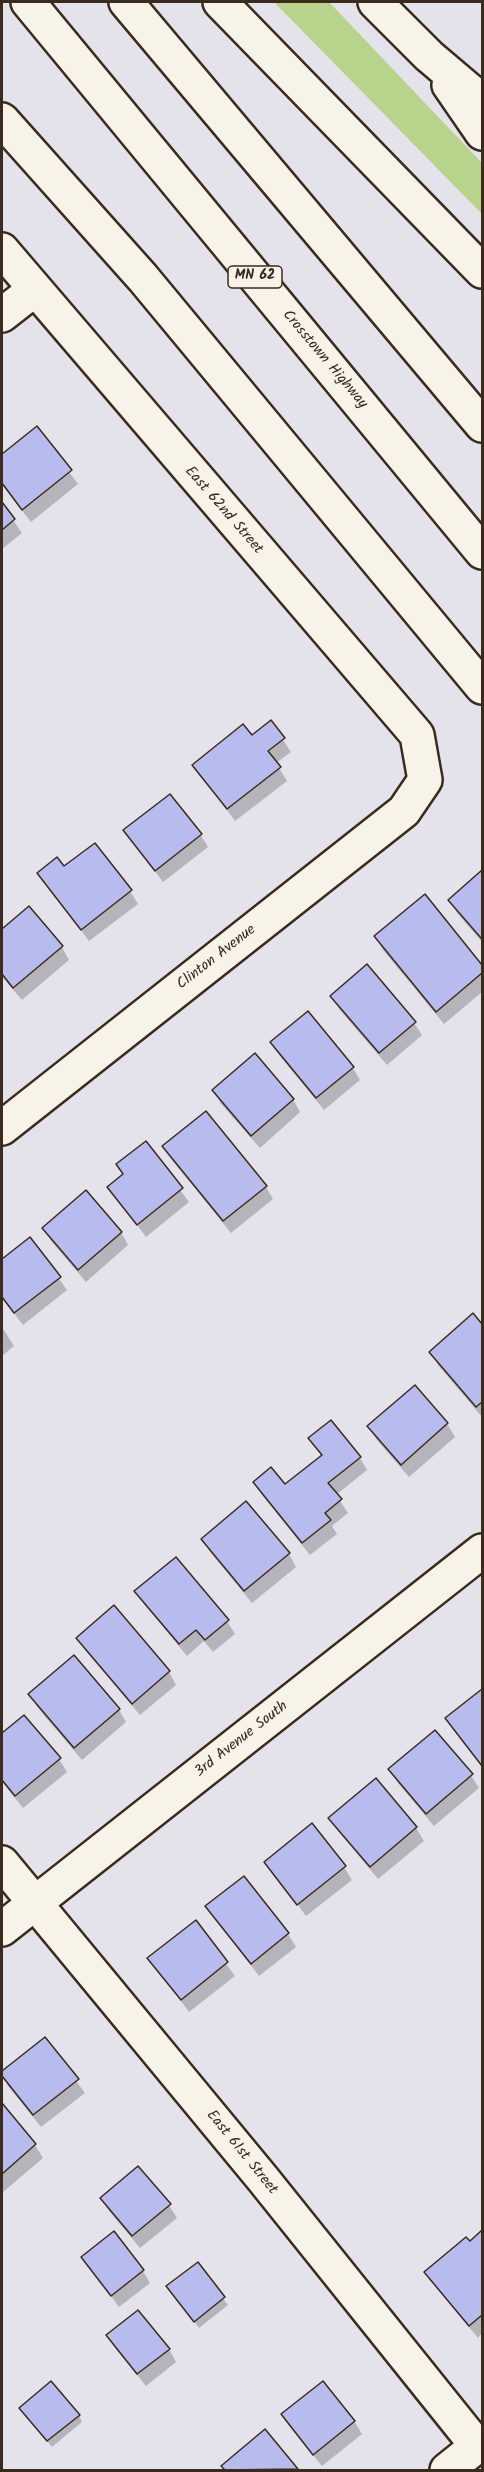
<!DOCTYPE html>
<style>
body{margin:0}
#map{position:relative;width:484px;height:2472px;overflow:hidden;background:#e4e2ea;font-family:Kalam,sans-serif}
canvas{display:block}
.frame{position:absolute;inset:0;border:3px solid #3b2a1e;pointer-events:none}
</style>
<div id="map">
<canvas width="484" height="2472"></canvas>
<div class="frame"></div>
</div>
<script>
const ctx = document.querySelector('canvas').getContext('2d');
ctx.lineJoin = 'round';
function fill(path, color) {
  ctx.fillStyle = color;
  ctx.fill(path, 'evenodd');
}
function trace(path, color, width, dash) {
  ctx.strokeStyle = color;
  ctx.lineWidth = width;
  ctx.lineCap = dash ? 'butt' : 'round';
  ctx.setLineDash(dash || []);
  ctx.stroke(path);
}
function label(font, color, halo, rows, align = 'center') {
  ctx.font = font + ' Kalam,sans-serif';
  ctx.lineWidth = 4.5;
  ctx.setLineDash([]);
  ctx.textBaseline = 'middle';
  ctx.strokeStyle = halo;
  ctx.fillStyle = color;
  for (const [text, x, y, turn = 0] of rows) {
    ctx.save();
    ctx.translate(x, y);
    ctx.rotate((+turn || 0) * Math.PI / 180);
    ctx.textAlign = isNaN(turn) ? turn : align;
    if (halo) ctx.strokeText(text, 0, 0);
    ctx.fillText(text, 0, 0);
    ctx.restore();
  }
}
const green = new Path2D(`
 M 274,2 L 329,2 L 482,163 L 482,214 Z`);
const shadow = new Path2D(`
 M 37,428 L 78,484 L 31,522 L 2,485 L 2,456 Z
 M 2,504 L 22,533 L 2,549 Z
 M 271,722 L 291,752 L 276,763 L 287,781 L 235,821 L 194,765 L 251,737 Z
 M 125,831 L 200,834 L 208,847 L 163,882 Z
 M 64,868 L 130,891 L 138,904 L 89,941 L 39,874 Z
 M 482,872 L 482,942 L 457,913 L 450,900 Z
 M 424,896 L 482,967 L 482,992 L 444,1024 L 383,950 L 376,937 Z
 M 28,908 L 62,947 L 69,960 L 22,1000 L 2,977 L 2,931 Z
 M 331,996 L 414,1023 L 422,1035 L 387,1065 L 339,1009 Z
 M 272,1042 L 353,1068 L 360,1080 L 324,1110 L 279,1055 Z
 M 214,1091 L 293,1099 L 300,1112 L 260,1148 L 221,1104 Z
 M 146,1143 L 189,1202 L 146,1237 L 109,1187 L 124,1175 Z
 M 164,1147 L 266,1187 L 273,1199 L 231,1233 L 171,1159 Z
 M 44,1228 L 121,1232 L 128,1245 L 86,1282 L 51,1241 Z
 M 30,1239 L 67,1290 L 23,1325 L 2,1298 L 2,1261 Z
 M 473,1315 L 482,1326 L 482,1417 L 438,1365 L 431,1352 Z
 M 2,1327 L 14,1346 L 2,1356 Z
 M 414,1387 L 447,1424 L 455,1437 L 409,1477 L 376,1439 L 369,1426 Z
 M 310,1439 L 360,1458 L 367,1470 L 336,1495 L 348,1513 L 332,1526 L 337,1534 L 310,1555 L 262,1495 L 255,1482 L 285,1486 L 322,1457 Z
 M 203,1539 L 289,1554 L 296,1567 L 252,1603 L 210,1552 Z
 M 136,1591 L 227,1621 L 235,1634 L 213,1652 L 204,1641 L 187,1656 L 144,1604 Z
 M 78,1638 L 169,1672 L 176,1685 L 140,1715 L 86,1651 Z
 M 482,1691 L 482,1767 L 447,1719 Z
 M 30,1694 L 119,1710 L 126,1722 L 82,1760 L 37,1707 Z
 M 24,1717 L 59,1759 L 67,1772 L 23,1808 L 2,1782 L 2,1735 Z
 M 390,1770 L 471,1775 L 479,1788 L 434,1826 L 398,1783 Z
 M 376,1780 L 416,1828 L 424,1841 L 378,1879 L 338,1831 L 330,1819 Z
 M 266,1862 L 344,1867 L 352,1880 L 306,1916 Z
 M 244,1878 L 288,1934 L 296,1947 L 259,1976 L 215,1919 L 207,1907 Z
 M 196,1922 L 235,1976 L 189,2012 L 149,1958 Z
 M 45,2039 L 85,2093 L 41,2127 L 8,2086 L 2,2073 Z
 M 2,2106 L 35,2145 L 43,2158 L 2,2193 Z
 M 102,2199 L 169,2205 L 177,2218 L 140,2248 L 109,2211 Z
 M 482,2232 L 482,2333 L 478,2338 L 434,2285 L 426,2273 Z
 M 83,2258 L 143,2271 L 150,2283 L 119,2307 Z
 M 197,2264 L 228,2305 L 199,2328 L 172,2293 Z
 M 108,2336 L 169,2349 L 176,2362 L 146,2386 L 115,2348 Z
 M 25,2415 L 79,2415 L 82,2422 L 52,2447 Z
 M 283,2415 L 354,2421 L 362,2434 L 322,2466 L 290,2427 Z
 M 265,2431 L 298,2470 L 225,2470 L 223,2466 Z`);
const building = new Path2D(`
 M 37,426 L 72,470 L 22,510 L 2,483 L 2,454 Z
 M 2,502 L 15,519 L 2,530 Z
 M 271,720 L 285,738 L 268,751 L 281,767 L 227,809 L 192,765 L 243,724 L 252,735 Z
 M 170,794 L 202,834 L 155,871 L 123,830 Z
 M 95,843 L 132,890 L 81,930 L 37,873 L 57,857 L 64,866 Z
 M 482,870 L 482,937 L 481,938 L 448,900 Z
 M 425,894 L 482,965 L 482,973 L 436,1012 L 374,936 Z
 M 29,906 L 63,946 L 13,988 L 2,974 L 2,929 Z
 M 367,964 L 416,1022 L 379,1053 L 330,996 Z
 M 308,1011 L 354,1067 L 316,1098 L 270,1042 Z
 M 255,1053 L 294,1099 L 251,1136 L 212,1090 Z
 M 206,1111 L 267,1186 L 223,1221 L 162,1146 Z
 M 146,1141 L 183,1188 L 137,1225 L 107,1187 L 123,1174 L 116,1164 Z
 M 86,1190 L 122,1232 L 78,1270 L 42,1228 Z
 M 30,1237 L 61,1277 L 14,1313 L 2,1297 L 2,1259 Z
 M 473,1313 L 482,1324 L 482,1402 L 476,1407 L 429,1352 Z
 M 415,1385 L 448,1423 L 401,1465 L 367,1426 Z
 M 331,1420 L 361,1457 L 328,1483 L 342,1499 L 325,1513 L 331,1520 L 302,1543 L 253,1482 L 271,1467 L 285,1484 L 322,1455 L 308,1438 Z
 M 246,1501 L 290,1553 L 244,1591 L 201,1539 Z
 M 176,1557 L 229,1620 L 205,1640 L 196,1630 L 179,1644 L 134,1591 Z
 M 114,1605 L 170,1671 L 132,1704 L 76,1638 Z
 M 74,1655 L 120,1709 L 74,1748 L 28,1694 Z
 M 482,1689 L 482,1766 L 445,1718 Z
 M 24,1715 L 61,1758 L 15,1796 L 2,1780 L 2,1733 Z
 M 435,1730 L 473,1774 L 426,1814 L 388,1769 Z
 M 376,1778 L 417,1827 L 370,1867 L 328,1818 Z
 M 312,1823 L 346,1866 L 297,1905 L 264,1862 Z
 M 244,1876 L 289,1933 L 251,1964 L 205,1906 Z
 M 196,1920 L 228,1962 L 181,2000 L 147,1958 Z
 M 45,2037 L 79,2079 L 33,2115 L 2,2076 L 2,2071 Z
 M 2,2103 L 36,2144 L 2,2174 Z
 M 138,2166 L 171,2204 L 132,2236 L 100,2198 Z
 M 482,2230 L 482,2315 L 469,2326 L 424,2272 L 466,2237 L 470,2241 Z
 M 114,2231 L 144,2270 L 111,2296 L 81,2257 Z
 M 198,2262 L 225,2297 L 194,2322 L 166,2286 Z
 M 138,2310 L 170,2349 L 137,2374 L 106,2335 Z
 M 51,2381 L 80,2415 L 47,2441 L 19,2408 Z
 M 323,2381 L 355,2421 L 313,2455 L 281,2414 Z
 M 265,2429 L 298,2469 L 225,2470 L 221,2466 Z`);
const minor = new Path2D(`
 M 2,250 L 417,735 L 425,780 L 404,811 L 2,1128
 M 2,315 L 34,290
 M 2,1863 L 263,2179 L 477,2446
 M 2,1929 L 482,1551
 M 447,2470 L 482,2442`);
const highway = new Path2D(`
 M 28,2 L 482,552
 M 126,2 L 482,425
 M 220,2 L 482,271
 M 375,2 L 429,56 L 482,101
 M 449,85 L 482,133
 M 2,120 L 143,278 L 482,687`);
const shields = [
 [255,277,54]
];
const shieldNames = [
 ["MN 62",255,277]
];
const streetNames = [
 ["Crosstown Highway",324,360,50],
 ["East 62nd Street",223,511,49],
 ["Clinton Avenue",217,958,-38],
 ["3rd Avenue South",242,1740,-38],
 ["East 61st Street",241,2153,51]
];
fill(green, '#b8d38b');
fill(shadow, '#0003');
fill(building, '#b8bbed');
trace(building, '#3b2a1e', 1.5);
trace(minor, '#3b2a1e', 38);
trace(highway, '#3b2a1e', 38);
trace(minor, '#f7f3e8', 33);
trace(highway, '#f7f3e8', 33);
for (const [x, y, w] of shields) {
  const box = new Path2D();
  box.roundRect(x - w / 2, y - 11, w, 22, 4.5);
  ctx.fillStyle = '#f7f3e8';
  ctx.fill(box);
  trace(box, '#3b2a1e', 1.5);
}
label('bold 14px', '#3b2a1e', null, shieldNames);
label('15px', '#3b2a1e', '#f7f3e8', streetNames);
</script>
